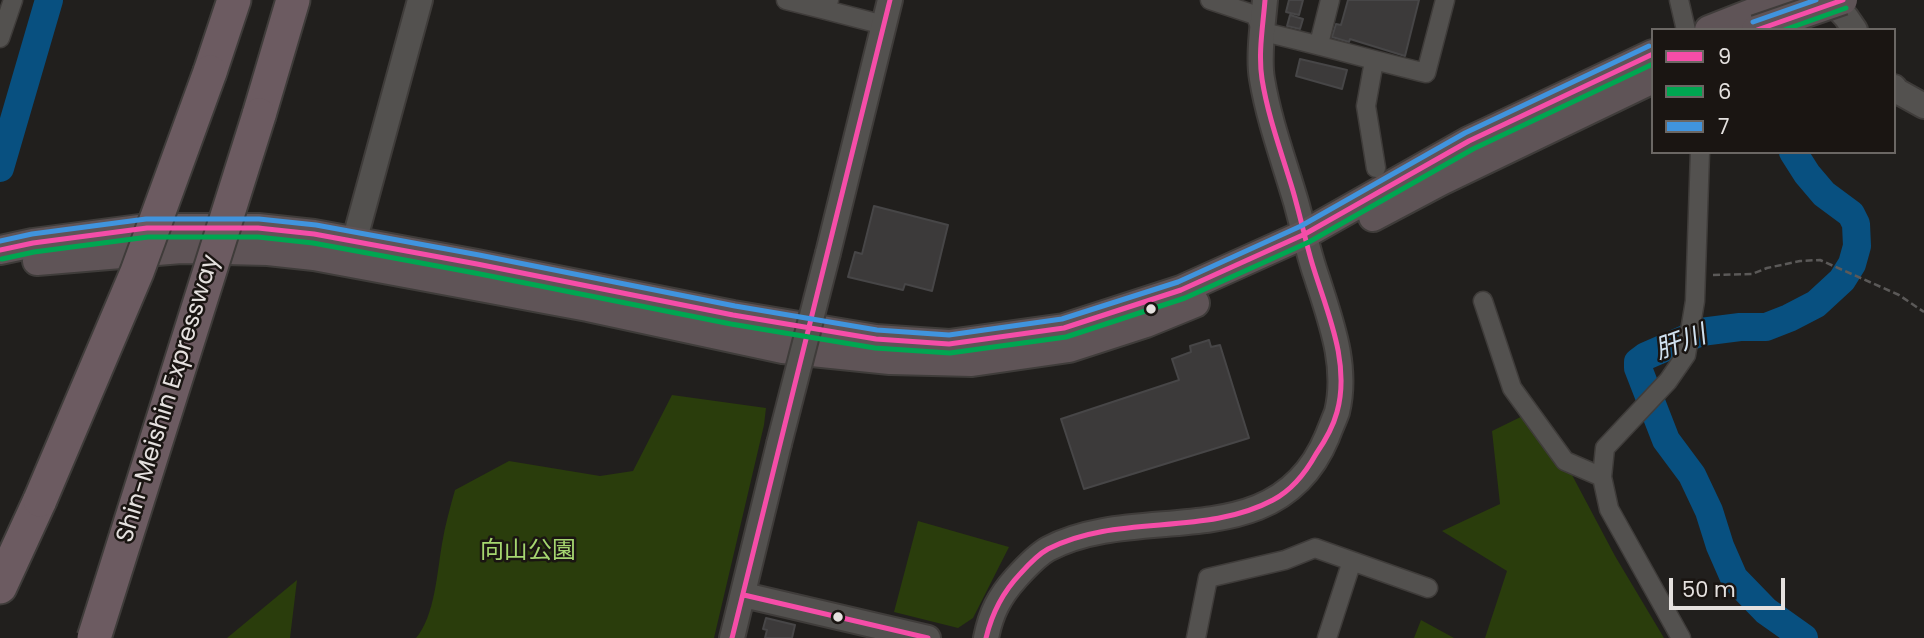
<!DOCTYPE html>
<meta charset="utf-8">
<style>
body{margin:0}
#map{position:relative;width:1924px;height:638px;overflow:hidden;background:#211f1d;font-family:Poppins,sans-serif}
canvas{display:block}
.legend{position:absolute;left:1651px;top:28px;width:245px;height:126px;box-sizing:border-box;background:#1a1512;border:2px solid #6b6764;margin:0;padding:9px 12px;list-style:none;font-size:21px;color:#e5e1df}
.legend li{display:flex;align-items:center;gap:14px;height:35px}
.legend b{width:35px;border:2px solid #6b6764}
.scale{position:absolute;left:1669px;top:578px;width:116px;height:32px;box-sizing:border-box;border:4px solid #e5e1df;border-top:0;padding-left:9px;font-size:21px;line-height:24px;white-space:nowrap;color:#e5e1df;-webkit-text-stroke:5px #1a1512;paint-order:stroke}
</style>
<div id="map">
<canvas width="1924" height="638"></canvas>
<ul class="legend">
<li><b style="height:9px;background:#f54da8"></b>9</li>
<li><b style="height:9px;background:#00a651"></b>6</li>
<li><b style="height:9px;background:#4094de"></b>7</li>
</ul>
<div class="scale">50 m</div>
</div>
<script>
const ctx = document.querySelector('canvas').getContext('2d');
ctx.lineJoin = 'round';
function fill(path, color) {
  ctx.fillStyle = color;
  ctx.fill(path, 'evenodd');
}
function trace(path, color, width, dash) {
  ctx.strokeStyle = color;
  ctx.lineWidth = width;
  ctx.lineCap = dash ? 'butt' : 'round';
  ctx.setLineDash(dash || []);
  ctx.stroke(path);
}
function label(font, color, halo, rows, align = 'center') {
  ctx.font = font + ' Poppins,"Noto Sans JP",sans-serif';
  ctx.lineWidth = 5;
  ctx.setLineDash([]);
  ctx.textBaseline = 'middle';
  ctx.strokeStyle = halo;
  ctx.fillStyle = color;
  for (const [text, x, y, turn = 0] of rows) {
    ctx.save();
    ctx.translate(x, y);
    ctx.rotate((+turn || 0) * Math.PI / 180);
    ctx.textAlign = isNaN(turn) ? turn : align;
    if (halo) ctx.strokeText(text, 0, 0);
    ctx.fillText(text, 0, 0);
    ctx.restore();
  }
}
const green = new Path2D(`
 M 672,395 L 766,408 L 764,425 L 714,638 L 416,638 C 435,616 437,572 442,544 C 445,525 450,508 455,490 L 509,461 L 600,476 L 633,471 Z
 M 1537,409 L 1615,556 L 1664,638 L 1485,638 L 1507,571 L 1442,531 L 1500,504 L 1492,431 Z
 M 918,521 L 1009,547 L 973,618 L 958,628 L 894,612 Z
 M 297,580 L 290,638 L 227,638 Z
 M 1421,620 L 1454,638 L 1414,638 Z`);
const river = new Path2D(`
 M 1793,152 L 1807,174 L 1824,194 L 1851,214 L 1856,224 L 1857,246 L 1852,264 L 1842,280 L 1816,304 L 1789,318 L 1766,327 L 1740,327 L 1701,332 L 1646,356 L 1638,362 L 1638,368 L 1666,440 L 1692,475 L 1709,511 L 1720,546 L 1734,578 L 1766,611 L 1804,638
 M 0,168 L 49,0`);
const building = new Path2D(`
 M 1289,0 L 1303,0 L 1299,15 L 1286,12 Z
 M 1348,0 L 1419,0 L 1405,56 L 1350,39 L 1349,42 L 1332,37 L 1336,24 L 1341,25 Z
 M 1290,15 L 1303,19 L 1300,29 L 1287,26 Z
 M 1300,59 L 1347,70 L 1342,89 L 1296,76 Z
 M 874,206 L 948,225 L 932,291 L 905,284 L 903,290 L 848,277 L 855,252 L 862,254 Z
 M 1209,340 L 1211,347 L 1220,345 L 1249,438 L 1084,489 L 1061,419 L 1179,380 L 1172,359 L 1191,352 L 1190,346 Z
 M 766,618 L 795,625 L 792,638 L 765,638 L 767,630 L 763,629 Z`);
const path = new Path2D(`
 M 1713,275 L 1752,274 L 1767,268 L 1800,261 L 1820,260 L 1899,295 L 1924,312`);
const street = new Path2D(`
 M 786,0 L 826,10
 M 829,0 L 826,10 L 884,25
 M 1210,0 L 1255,15 L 1263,32 C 1317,44 1371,60 1426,73 L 1445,0
 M 1679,0 L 1686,30
 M 0,38 L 13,0
 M 1319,44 L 1330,0
 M 1374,61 L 1366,106 L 1376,168
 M 1483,301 L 1512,388 L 1565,461 L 1602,477
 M 1196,638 L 1208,578 L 1285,560 L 1315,548 L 1428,588
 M 1327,638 L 1352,561
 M 1681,638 L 1609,509 L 1602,477 L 1605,448 L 1668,381 L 1686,355 L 1695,301 L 1700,152`);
const secondary = new Path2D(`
 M 1830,0 L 1846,17 L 1855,30
 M 1894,87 L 1897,91 L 1924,106
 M 354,242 L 420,0
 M 828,253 L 890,0
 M 744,595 L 928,638
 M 732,638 L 779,444
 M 986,638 C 991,613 999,597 1016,578 C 1025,568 1036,556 1048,549 C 1140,500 1276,559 1327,437 C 1330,429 1334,420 1337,412 C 1348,366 1331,322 1317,278 C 1308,253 1303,227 1296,202 C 1284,161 1269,121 1262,79 C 1258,57 1263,23 1265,0`);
const primary = new Path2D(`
 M 1709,30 L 1785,0
 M 1373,217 L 1441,181 L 1653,79
 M 0,250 L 33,243 L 147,228 L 258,228 L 314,234 L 477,264 L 733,315 L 876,339 L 949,344 L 1064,328 L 1181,290 L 1305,234 L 1469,141 L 1653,54
 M 37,261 L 181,249 L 268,251 L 314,256 L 588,307 L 783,349 L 890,360 L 972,362 L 1069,348 L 1146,323 L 1195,303`);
const highway = new Path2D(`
 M 210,72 L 234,0
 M 259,115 L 293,0
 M 0,587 L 40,500`);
const secondaryBridge = new Path2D(`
 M 779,444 L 828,253`);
const primaryBridge = new Path2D(`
 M 1756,30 L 1843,0`);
const highwayBridge = new Path2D(`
 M 40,500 L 137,272 L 210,72
 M 94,638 L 259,115`);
const bus1 = new Path2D(`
 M 1757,30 L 1843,0
 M 0,250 L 33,243 L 147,228 L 258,228 L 314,234 L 477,264 L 733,315 L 876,339 L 949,344 L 1064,328 L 1181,290 L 1305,234 L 1469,141 L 1653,54
 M 744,595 L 928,638
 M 732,638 L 890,0
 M 986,638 C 992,613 1002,593 1020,574 C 1028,565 1037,555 1048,549 C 1118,513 1204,537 1273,500 C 1292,490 1306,472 1316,454 C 1325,441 1333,427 1337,412 C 1351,362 1326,310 1312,263 C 1305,239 1300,215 1293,191 C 1282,154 1268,117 1262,79 C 1258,53 1263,26 1265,0`);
const bus2 = new Path2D(`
 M 1784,30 L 1846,8
 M 2,259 L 34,252 L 148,237 L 258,237 L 313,243 L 475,273 L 731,324 L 875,348 L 950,353 L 1066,337 L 1185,298 L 1309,242 L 1473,149 L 1653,64`);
const bus3 = new Path2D(`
 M 1753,22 L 1816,0
 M 0,241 L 32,234 L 146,219 L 259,219 L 316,225 L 479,255 L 735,306 L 877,330 L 949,335 L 1062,319 L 1178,282 L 1301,226 L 1465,133 L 1649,46`);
const markers = [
 [1151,309,6,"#e5e1df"],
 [838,617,6,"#e5e1df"]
];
const streetNames = [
 ["Shin-Meishin Expressway",169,399,-73]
];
const parkNames = [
 ["向山公園",528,552]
];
const waterNames = [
 ["肝川",1681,344,-20]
];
fill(green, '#2a3d0c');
trace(river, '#085080', 28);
fill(building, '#3c3a3a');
trace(building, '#474647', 2);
trace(street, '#3f3c3a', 21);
trace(secondary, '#3f3c3a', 28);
trace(primary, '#3f3c3a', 32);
trace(highway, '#3f3c3a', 37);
trace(path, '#5b5958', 2.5, [7, 3.5]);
trace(street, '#53514f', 18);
trace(secondary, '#53514f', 24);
trace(primary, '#5f5457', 28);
trace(highway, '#6c5b61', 33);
trace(secondaryBridge, '#3f3c3a', 28, []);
trace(primaryBridge, '#3f3c3a', 32, []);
trace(highwayBridge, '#3f3c3a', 37, []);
trace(secondaryBridge, '#53514f', 24);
trace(primaryBridge, '#5f5457', 28);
trace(highwayBridge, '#6c5b61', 33);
trace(bus1, '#f54da8', 5);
trace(bus2, '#00a651', 5);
trace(bus3, '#4094de', 5);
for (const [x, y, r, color] of markers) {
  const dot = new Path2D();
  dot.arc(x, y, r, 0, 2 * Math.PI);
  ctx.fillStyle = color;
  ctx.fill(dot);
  trace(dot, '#1a1512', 2.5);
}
label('24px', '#e5e1df', '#1a1512', streetNames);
label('24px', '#a5d56f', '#1a1512', parkNames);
label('italic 26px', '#d0e1f0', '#1a1512', waterNames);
</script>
